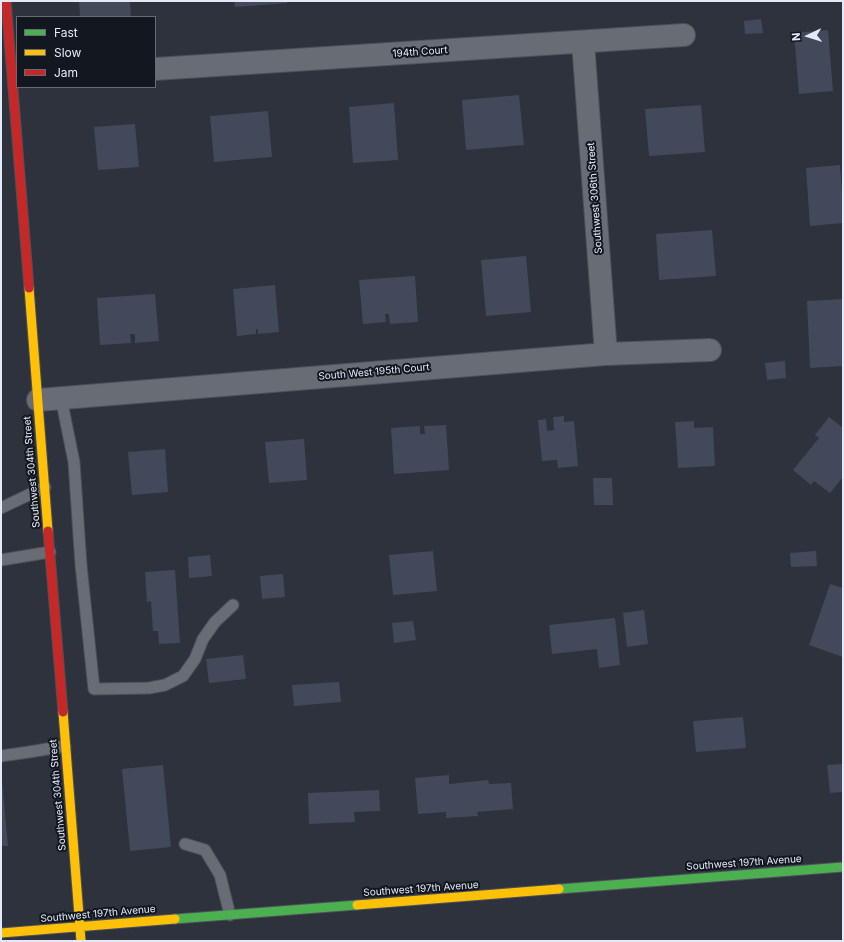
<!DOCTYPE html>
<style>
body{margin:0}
#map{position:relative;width:844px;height:942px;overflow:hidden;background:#2d323d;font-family:Inter,sans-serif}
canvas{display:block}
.frame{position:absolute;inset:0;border:2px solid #e4e9f8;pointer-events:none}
.legend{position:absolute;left:16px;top:16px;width:140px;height:72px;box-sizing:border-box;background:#131720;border:1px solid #676b76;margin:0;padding:5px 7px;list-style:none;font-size:12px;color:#e4e9f8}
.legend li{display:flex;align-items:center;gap:8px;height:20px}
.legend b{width:20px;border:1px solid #676b76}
.north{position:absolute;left:788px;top:16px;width:40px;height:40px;-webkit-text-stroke:3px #131720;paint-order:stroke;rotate:266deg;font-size:11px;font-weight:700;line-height:16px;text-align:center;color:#e4e9f8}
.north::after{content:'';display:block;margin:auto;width:14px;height:18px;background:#e4e9f8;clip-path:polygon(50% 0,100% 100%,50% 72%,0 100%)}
</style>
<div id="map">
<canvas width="844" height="942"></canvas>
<div class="frame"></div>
<ul class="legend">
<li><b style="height:5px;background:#4caf50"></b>Fast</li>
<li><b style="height:5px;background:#ffc107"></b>Slow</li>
<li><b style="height:5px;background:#c62828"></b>Jam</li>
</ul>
<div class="north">N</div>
</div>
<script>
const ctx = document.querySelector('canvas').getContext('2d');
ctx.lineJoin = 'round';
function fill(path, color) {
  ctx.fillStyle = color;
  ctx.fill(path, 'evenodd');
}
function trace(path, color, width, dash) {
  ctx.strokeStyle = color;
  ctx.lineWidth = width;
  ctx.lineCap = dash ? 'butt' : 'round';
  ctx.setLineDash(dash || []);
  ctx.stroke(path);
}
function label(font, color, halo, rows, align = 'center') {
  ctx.font = font + ' Inter,sans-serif';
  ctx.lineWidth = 4;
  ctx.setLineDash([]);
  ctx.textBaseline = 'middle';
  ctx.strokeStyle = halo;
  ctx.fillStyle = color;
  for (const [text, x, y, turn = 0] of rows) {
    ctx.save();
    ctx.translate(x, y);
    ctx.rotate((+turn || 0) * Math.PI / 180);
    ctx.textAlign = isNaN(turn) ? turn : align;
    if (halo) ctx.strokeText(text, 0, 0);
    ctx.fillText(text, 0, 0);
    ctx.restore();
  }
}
const building = new Path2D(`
 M 79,1 L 130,1 L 131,16 L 117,17 L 80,17 Z
 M 234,1 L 287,1 L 287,3 L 235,7 Z
 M 761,19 L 763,33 L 745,34 L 744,21 Z
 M 828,30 L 833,91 L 799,94 L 794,33 Z
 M 519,95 L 524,145 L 466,150 L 462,100 Z
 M 394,103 L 398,160 L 353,163 L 349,107 Z
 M 701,105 L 705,152 L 649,156 L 645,109 Z
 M 268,111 L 272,157 L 214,162 L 210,116 Z
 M 135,124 L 139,167 L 98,170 L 94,127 Z
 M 840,165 L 843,206 L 843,223 L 810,226 L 806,168 Z
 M 712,230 L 716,276 L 659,280 L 656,234 Z
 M 526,256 L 531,312 L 486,316 L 481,260 Z
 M 415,276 L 418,322 L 390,324 L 389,314 L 385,314 L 386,322 L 363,324 L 359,280 Z
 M 275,285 L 279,332 L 258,334 L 258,329 L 256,329 L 256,334 L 237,336 L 233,289 Z
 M 155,294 L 159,341 L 135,343 L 135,334 L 130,334 L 131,343 L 100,345 L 97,298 Z
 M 843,299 L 843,366 L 810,368 L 807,301 Z
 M 785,361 L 786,378 L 767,380 L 765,363 Z
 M 564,416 L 564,422 L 574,421 L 578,466 L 558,468 L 557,460 L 542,461 L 538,420 L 546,419 L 547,431 L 554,430 L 553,417 Z
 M 829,417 L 843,428 L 843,477 L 830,493 L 814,481 L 811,485 L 793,470 L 819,438 L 815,435 Z
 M 694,421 L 694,428 L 713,427 L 715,466 L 678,468 L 675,422 Z
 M 446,425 L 449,470 L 394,474 L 391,428 L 420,426 L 420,434 L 425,434 L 424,426 Z
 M 304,439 L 307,480 L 269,483 L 265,442 Z
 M 165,449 L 168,492 L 132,495 L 128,452 Z
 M 593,478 L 612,478 L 613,505 L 594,505 Z
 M 433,551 L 437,591 L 393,595 L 389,555 Z
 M 816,551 L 817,566 L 791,567 L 790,553 Z
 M 210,555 L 212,576 L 189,578 L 188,557 Z
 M 175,570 L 180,643 L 159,644 L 158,631 L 153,631 L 151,601 L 147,602 L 145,572 Z
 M 283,574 L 285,597 L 262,599 L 260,576 Z
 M 830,584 L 843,588 L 843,657 L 809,645 Z
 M 644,610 L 648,644 L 627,647 L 623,613 Z
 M 615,618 L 620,665 L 599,668 L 597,649 L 552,654 L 549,625 Z
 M 413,621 L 416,640 L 394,643 L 392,623 Z
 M 243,655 L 246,679 L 209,683 L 206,659 Z
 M 339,682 L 341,702 L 294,706 L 292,685 Z
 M 743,717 L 746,748 L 696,752 L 693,721 Z
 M 843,764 L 843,792 L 830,793 L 827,765 Z
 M 163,765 L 171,847 L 130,851 L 122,769 Z
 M 449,775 L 449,784 L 488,780 L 489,784 L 511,783 L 513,809 L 477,812 L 478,816 L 446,818 L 446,812 L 418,814 L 415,778 Z
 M 1,781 L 2,781 L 8,846 L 1,846 Z
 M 379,790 L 380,811 L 354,812 L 355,822 L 309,824 L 308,793 Z`);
const lane = new Path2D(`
 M 61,398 L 74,462 L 81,565 L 94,689 L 149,688 L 165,685 L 183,676 L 195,659 L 203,639 L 215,622 L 233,605
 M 1,508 L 45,487
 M 1,560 L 50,552
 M 1,756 L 29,752 L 65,746
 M 185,844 L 205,850 L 220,875 L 230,915`);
const street = new Path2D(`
 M 583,42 L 606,354
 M 155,69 L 684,35
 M 38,400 L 606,354 L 710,350`);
const fast = new Path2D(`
 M 559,889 L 843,867
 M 175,919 L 357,905`);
const slow = new Path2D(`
 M 29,288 L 48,531
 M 63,712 L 81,941
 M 357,905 L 559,889
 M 1,933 L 175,919`);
const jam = new Path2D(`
 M 6,1 L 29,288
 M 48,531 L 63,712`);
const streetNames = [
 ["194th Court",420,52,-4],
 ["Southwest 306th Street",595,198,-94],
 ["South West 195th Court",374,372,-5],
 ["Southwest 304th Street",32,472,-95],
 ["Southwest 304th Street",58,795,-95],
 ["Southwest 197th Avenue",744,863,-4],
 ["Southwest 197th Avenue",421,889,-4],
 ["Southwest 197th Avenue",98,914,-5]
];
fill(building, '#42495a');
trace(lane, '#4c505a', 13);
trace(street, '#4c505a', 24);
trace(fast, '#4c505a', 11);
trace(slow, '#4c505a', 11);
trace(jam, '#4c505a', 11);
trace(lane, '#686c75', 11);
trace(street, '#686c75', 22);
trace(fast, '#4caf50', 9);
trace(slow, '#ffc107', 9);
trace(jam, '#c62828', 9);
label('10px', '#e4e9f8', '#131720', streetNames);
</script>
